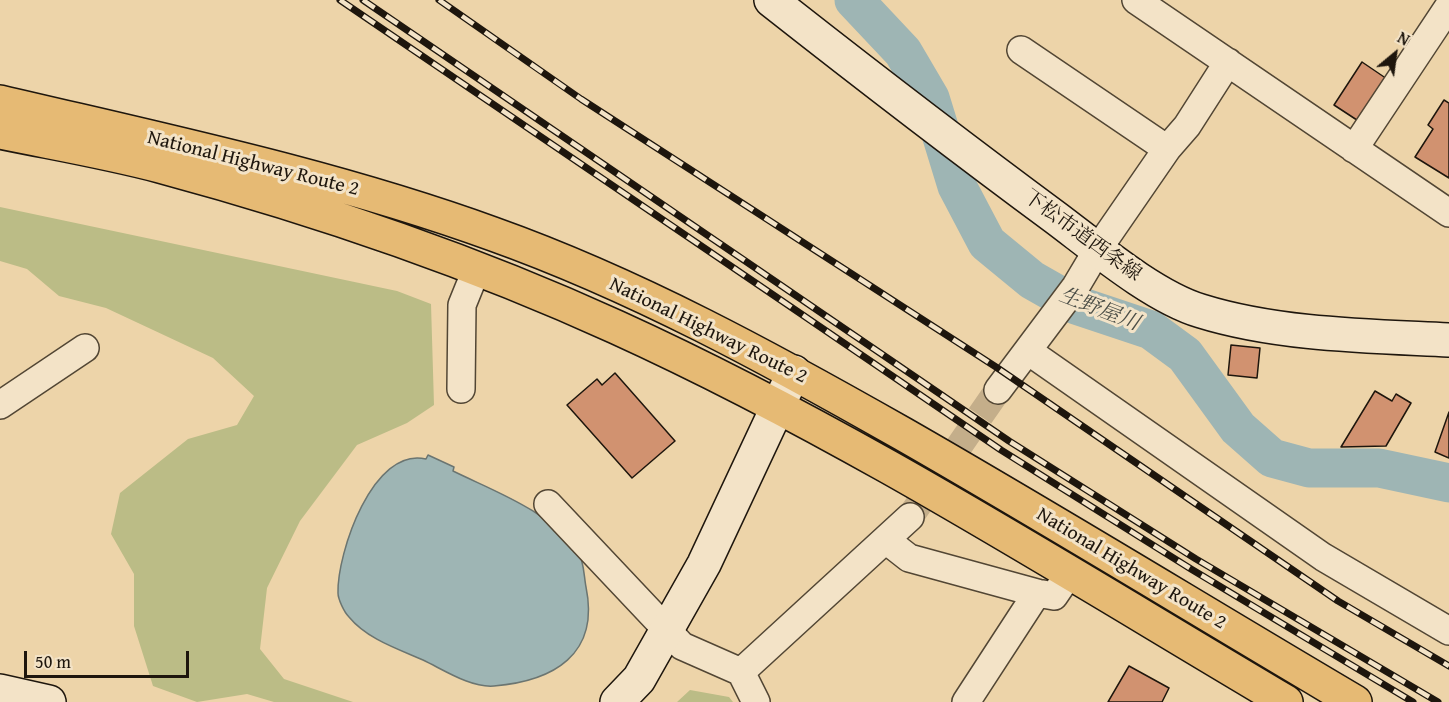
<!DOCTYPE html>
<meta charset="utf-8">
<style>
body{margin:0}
#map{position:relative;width:1449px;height:702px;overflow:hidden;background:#edd4a9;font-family:"Gentium Book Plus",serif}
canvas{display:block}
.north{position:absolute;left:1365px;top:24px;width:60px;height:60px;-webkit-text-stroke:4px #f3e3c7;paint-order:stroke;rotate:29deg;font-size:16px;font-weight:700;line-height:24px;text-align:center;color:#1e160d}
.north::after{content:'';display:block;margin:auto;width:21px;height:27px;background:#1e160d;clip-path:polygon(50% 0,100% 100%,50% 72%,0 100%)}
.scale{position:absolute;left:24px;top:651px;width:165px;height:27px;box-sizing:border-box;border:3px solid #1e160d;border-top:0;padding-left:8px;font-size:18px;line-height:21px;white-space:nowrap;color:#1e160d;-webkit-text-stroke:4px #f3e3c7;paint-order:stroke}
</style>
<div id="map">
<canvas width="1449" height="702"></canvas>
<div class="north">N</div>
<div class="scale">50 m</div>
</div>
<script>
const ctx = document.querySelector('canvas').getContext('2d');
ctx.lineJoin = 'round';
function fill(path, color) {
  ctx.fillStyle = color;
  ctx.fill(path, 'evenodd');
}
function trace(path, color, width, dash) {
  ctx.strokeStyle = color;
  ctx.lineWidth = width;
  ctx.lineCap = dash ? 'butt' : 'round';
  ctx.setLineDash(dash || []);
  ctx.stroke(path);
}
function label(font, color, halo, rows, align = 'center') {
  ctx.font = font + ' "Gentium Book Plus","Noto Serif JP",serif';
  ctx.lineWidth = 6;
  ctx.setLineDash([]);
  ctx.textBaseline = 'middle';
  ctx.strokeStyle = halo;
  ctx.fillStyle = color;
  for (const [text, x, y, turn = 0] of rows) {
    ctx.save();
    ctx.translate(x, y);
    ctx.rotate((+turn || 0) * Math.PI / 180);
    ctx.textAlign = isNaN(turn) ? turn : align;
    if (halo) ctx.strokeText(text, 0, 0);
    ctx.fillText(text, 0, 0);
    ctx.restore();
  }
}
const green = new Path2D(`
 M 0,207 L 397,291 L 431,304 L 434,405 L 407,423 L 357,445 L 300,521 L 267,588 L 260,649 L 284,679 L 353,702 L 274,702 L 247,694 L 197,702 L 153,686 L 134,626 L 134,574 L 111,534 L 120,493 L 188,439 L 237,425 L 254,396 L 213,358 L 106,308 L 59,296 L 27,269 L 0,261 Z
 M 690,690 L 729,697 L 733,702 L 677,702 Z`);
const water = new Path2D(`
 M 428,455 L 454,467 L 453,471 C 498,493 548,510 578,552 C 584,560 584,577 586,587 C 600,655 553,681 494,686 C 471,688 444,670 423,660 C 398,649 367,639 349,617 C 344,612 338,599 338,593 C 337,553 373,446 426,459 Z`);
const river = new Path2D(`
 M 854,0 L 903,52 L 930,98 L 957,186 L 987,243 L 1032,280 L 1076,305 L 1151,330 L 1185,355 L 1238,428 L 1272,458 L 1309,468 L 1379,468 L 1449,483`);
const building = new Path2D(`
 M 1362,62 L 1390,81 L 1363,124 L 1334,105 Z
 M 1444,100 L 1449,103 L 1449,178 L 1415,157 L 1433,129 L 1428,125 Z
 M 1231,345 L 1260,348 L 1257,378 L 1228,375 Z
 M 615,373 L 675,441 L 632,478 L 567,405 L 597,379 L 602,385 Z
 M 1375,391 L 1392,401 L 1396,394 L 1411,403 L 1386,446 L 1341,447 Z
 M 1449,412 L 1449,458 L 1435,452 Z
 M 1129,666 L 1169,688 L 1162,702 L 1108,702 Z`);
const streetTunnel = new Path2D(`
 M 910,517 L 998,390`);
const street = new Path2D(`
 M 1136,0 L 1449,213
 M 1021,50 L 1167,149
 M 1354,149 L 1449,6
 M 1028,351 L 1323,557 L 1449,631
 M 461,389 L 462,305 L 477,268
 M 998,390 L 1076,286 L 1098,249 L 1167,149 L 1187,126 L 1228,62
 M 0,405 L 85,348
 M 548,504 L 682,646 L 741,672
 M 886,540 L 909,558 L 1037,593 L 1054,596 L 1069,574
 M 741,672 L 910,517
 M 741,672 L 756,702
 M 966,702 L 1037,593`);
const secondary = new Path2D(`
 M 771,0 C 865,74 960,147 1056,218 C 1096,248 1154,297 1201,311 C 1278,335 1369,336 1449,340
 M 0,691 L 49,702
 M 617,702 L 639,679 L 704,564 L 794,372`);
const highway = new Path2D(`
 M 0,102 C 165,141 333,176 493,234 C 636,285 771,359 903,434 C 1055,521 1204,613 1355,702
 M 0,132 C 53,143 107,152 160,166 C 316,208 469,260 616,327 C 849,433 1066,572 1286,702`);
const rail = new Path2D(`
 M 340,0 L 1001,450 L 1191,569 L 1413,702
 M 363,0 L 1009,441 L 1196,559 L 1438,702
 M 439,0 L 581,99 L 996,367 L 1338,601 L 1449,666`);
const streetNames = [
 ["National Highway Route 2",253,164,14],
 ["下松市道西条線",1082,236,36],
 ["National Highway Route 2",708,331,26],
 ["National Highway Route 2",1131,569,31]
];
const waterNames = [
 ["生野屋川",1099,310,21]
];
fill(green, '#bbbc86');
fill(water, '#9eb5b4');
trace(water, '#6b7571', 1.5);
trace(river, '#9eb5b4', 39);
fill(building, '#d19270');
trace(building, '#1e160d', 1.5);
trace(streetTunnel, '#c4ae8a', 27, [27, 14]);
trace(street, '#524634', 30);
trace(secondary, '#1e160d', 36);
trace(highway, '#1e160d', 36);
trace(street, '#f3e3c7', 27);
trace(secondary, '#f3e3c7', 33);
trace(highway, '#e6ba74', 33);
trace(rail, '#1e160d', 7);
trace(rail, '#f3e3c7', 4.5, [14]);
label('20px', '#1e160d', '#f3e3c7', streetNames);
label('italic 21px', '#4b4e47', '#f3e3c7', waterNames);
</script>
